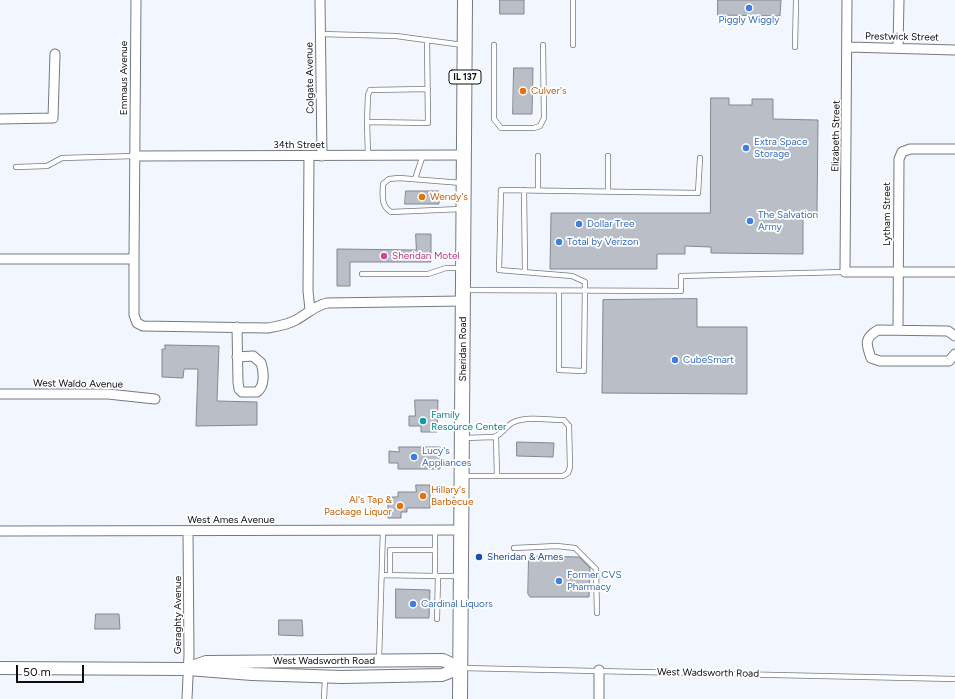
<!DOCTYPE html>
<style>
body{margin:0}
#map{position:relative;width:955px;height:699px;overflow:hidden;background:#f1f6ff;font-family:Figtree,sans-serif}
canvas{display:block}
.scale{position:absolute;left:16px;top:665px;width:68px;height:18px;box-sizing:border-box;border:2px solid #0c0e10;border-top:0;padding-left:5px;font-size:12px;line-height:14px;white-space:nowrap;color:#0c0e10;-webkit-text-stroke:3px #fff;paint-order:stroke}
</style>
<div id="map">
<canvas width="955" height="699"></canvas>
<div class="scale">50 m</div>
</div>
<script>
const ctx = document.querySelector('canvas').getContext('2d');
ctx.lineJoin = 'round';
function fill(path, color) {
  ctx.fillStyle = color;
  ctx.fill(path, 'evenodd');
}
function trace(path, color, width, dash) {
  ctx.strokeStyle = color;
  ctx.lineWidth = width;
  ctx.lineCap = dash ? 'butt' : 'round';
  ctx.setLineDash(dash || []);
  ctx.stroke(path);
}
function label(font, color, halo, rows, align = 'center') {
  ctx.font = font + ' Figtree,sans-serif';
  ctx.lineWidth = 3.5;
  ctx.setLineDash([]);
  ctx.textBaseline = 'middle';
  ctx.strokeStyle = halo;
  ctx.fillStyle = color;
  for (const [text, x, y, turn = 0] of rows) {
    ctx.save();
    ctx.translate(x, y);
    ctx.rotate((+turn || 0) * Math.PI / 180);
    ctx.textAlign = isNaN(turn) ? turn : align;
    if (halo) ctx.strokeText(text, 0, 0);
    ctx.fillText(text, 0, 0);
    ctx.restore();
  }
}
const building = new Path2D(`
 M 500,0 L 524,0 L 524,14 L 500,14 Z
 M 718,0 L 781,0 L 780,16 L 718,15 Z
 M 514,68 L 533,68 L 532,114 L 513,114 Z
 M 711,98 L 729,98 L 729,105 L 752,105 L 752,99 L 773,99 L 773,119 L 818,120 L 817,213 L 803,213 L 803,254 L 711,253 L 711,247 L 685,246 L 685,254 L 657,254 L 657,269 L 550,269 L 551,213 L 710,213 Z
 M 406,191 L 439,191 L 439,204 L 405,204 Z
 M 416,234 L 431,234 L 431,262 L 350,262 L 350,286 L 337,286 L 337,249 L 416,250 Z
 M 697,299 L 697,327 L 747,327 L 747,394 L 602,393 L 603,300 Z
 M 165,345 L 219,346 L 217,401 L 257,402 L 257,425 L 196,426 L 198,369 L 184,369 L 183,378 L 162,377 L 162,349 L 165,349 Z
 M 415,400 L 438,400 L 437,432 L 421,432 L 421,426 L 409,426 L 409,416 L 415,416 Z
 M 517,442 L 554,443 L 553,457 L 517,456 Z
 M 399,447 L 440,447 L 440,469 L 398,469 L 398,463 L 389,463 L 389,451 L 399,452 Z
 M 416,485 L 430,485 L 430,508 L 407,508 L 407,512 L 401,512 L 401,518 L 388,518 L 388,497 L 398,497 L 398,492 L 416,492 Z
 M 529,556 L 579,557 L 590,568 L 589,597 L 530,597 L 528,594 Z
 M 396,589 L 430,590 L 429,618 L 396,618 Z
 M 96,614 L 119,614 L 120,629 L 95,629 Z
 M 279,620 L 302,620 L 303,636 L 279,635 Z`);
const service = new Path2D(`
 M 573,0 L 573,45
 M 320,34 L 396,36 L 463,45
 M 427,40 L 428,123 L 367,122 L 368,95 L 370,90 L 428,89
 M 494,45 L 494,119 L 501,128 L 534,128 L 540,126 L 544,118 L 543,45
 M 795,47 L 796,0
 M 367,122 L 368,155
 M 16,167 L 47,166 L 62,158 L 135,156
 M 415,179 L 423,155
 M 524,190 L 525,271
 M 538,191 L 538,156
 M 608,192 L 608,156
 M 461,209 L 391,212 C 380,205 383,195 383,184 L 389,179 L 399,178 L 462,183
 M 362,274 L 428,274 L 446,268 L 461,268
 M 465,290 L 681,291 L 681,276 L 845,272
 M 559,291 L 559,370 L 584,371 L 585,282 L 572,276 L 499,270 L 501,190 L 698,193 L 700,158
 M 496,437 L 497,476
 M 464,438 L 494,437 C 503,434 506,425 514,422 C 528,416 549,420 564,420 L 569,426 L 570,467 L 568,473 L 563,476 L 464,476
 M 514,548 L 557,546 L 575,548 L 596,569 L 597,613
 M 382,575 L 435,576 L 435,530
 M 390,575 L 390,550 L 435,550
 M 436,576 L 459,576
 M 437,619 L 438,576
 M 379,659 L 383,530
 M 462,668 L 955,679
 M 324,699 L 325,678`);
const minor = new Path2D(`
 M 320,0 L 322,156
 M 847,0 L 845,272 L 955,272
 M 848,47 L 955,50
 M 898,48 L 899,0
 M 0,119 L 53,118 L 55,54
 M 135,156 L 464,155
 M 309,156 L 308,291 L 310,310
 M 0,259 L 134,259 L 136,0
 M 134,259 L 134,315 L 137,323 L 143,326 L 268,328 C 278,326 287,325 296,320 C 307,314 314,306 327,303 L 463,301
 M 237,327 L 238,382 L 239,389 L 242,392 L 257,392 C 265,386 264,372 261,363 L 253,356 L 237,357
 M 898,330 L 899,159 L 902,152 L 910,149 L 955,149
 M 955,336 L 948,331 L 878,330 C 864,338 866,344 871,358 L 880,361 L 949,361 L 955,354
 M 0,394 L 108,394 L 155,399
 M 0,531 L 461,530
 M 599,670 L 599,699
 M 187,699 L 189,655 L 188,531`);
const secondary = new Path2D(`
 M 192,667 L 206,662 L 443,660 L 460,668
 M 0,668 L 188,669 L 252,674 L 342,677 L 442,675 L 460,668`);
const primary = new Path2D(`
 M 460,699 L 465,0`);
const markers = [
 [749,8,4,"#3f7fe0"],
 [523,91,4,"#e8710a"],
 [746,148,4,"#3f7fe0"],
 [422,197,4,"#e8710a"],
 [750,221,4,"#3f7fe0"],
 [579,224,4,"#3f7fe0"],
 [559,242,4,"#3f7fe0"],
 [384,256,4,"#d1479c"],
 [675,360,4,"#3f7fe0"],
 [423,421,4,"#0f9aa8"],
 [414,457,4,"#3f7fe0"],
 [423,496,4,"#e8710a"],
 [400,506,4,"#e8710a"],
 [479,557,4,"#1a4fb4"],
 [559,581,4,"#3f7fe0"],
 [413,604,4,"#3f7fe0"]
];
const shields = [
 [465,77,32]
];
const shieldNames = [
 ["IL 137",465,77]
];
const shopNames = [
 ["Piggly Wiggly",749,20,"center"],
 ["Extra Space",754,142],
 ["Storage",754,154],
 ["The Salvation",758,215],
 ["Army",758,227],
 ["Dollar Tree",587,224],
 ["Total by Verizon",567,242],
 ["CubeSmart",683,360],
 ["Lucy's",422,451],
 ["Appliances",422,463],
 ["Former CVS",567,575],
 ["Pharmacy",567,587],
 ["Cardinal Liquors",421,604]
];
const streetNames = [
 ["Prestwick Street",902,37,1],
 ["Emmaus Avenue",124,78,-90],
 ["Colgate Avenue",310,78,-91],
 ["Elizabeth Street",836,136,-89],
 ["34th Street",299,145],
 ["Lytham Street",887,214,-90],
 ["Sheridan Road",463,349,-90],
 ["West Waldo Avenue",78,384,1],
 ["West Ames Avenue",231,520],
 ["Geraghty Avenue",178,615,-90],
 ["West Wadsworth Road",324,661],
 ["West Wadsworth Road",708,673,1]
];
const foodNames = [
 ["Culver's",531,91],
 ["Wendy's",430,197],
 ["Hillary's",431,490],
 ["Barbecue",431,502],
 ["Al's Tap &",392,500,"right"],
 ["Package Liquor",392,512,"right"]
];
const hotelNames = [
 ["Sheridan Motel",392,256]
];
const cultureNames = [
 ["Family",431,415],
 ["Resource Center",431,427]
];
const transitNames = [
 ["Sheridan & Ames",487,557]
];
fill(building, '#b9bec7');
trace(building, '#838890', 1);
trace(service, '#757a82', 6);
trace(minor, '#757a82', 11);
trace(secondary, '#757a82', 14);
trace(primary, '#757a82', 16);
trace(service, '#fff', 4.5);
trace(minor, '#fff', 9);
trace(secondary, '#fff', 12);
trace(primary, '#fff', 14);
for (const [x, y, r, color] of markers) {
  const dot = new Path2D();
  dot.arc(x, y, r, 0, 2 * Math.PI);
  ctx.fillStyle = color;
  ctx.fill(dot);
  trace(dot, '#fff', 1.5);
}
for (const [x, y, w] of shields) {
  const box = new Path2D();
  box.roundRect(x - w / 2, y - 7, w, 14, 3);
  ctx.fillStyle = '#fff';
  ctx.fill(box);
  trace(box, '#0c0e10', 1);
}
label('bold 9px', '#0c0e10', null, shieldNames);
label('10px', '#366cbe', '#fff', shopNames, 'left');
label('10px', '#0c0e10', '#fff', streetNames);
label('10px', '#c56008', '#fff', foodNames, 'left');
label('10px', '#b23c85', '#fff', hotelNames, 'left');
label('10px', '#0d838f', '#fff', cultureNames, 'left');
label('10px', '#164399', '#fff', transitNames, 'left');
</script>
